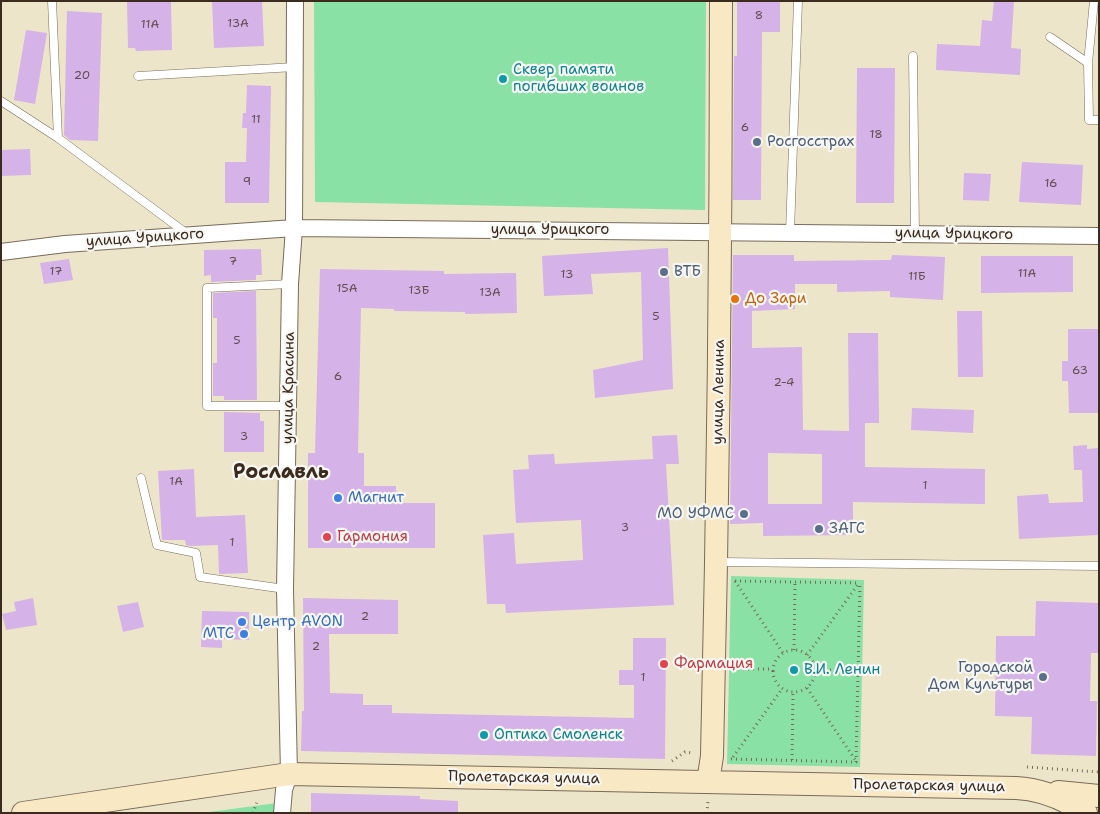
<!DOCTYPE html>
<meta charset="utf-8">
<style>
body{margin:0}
#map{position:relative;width:1100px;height:814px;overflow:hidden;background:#ede5c9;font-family:"Shantell Sans",sans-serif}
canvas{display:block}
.frame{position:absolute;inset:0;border:2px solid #3b2a1e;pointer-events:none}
</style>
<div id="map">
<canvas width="1100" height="814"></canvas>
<div class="frame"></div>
</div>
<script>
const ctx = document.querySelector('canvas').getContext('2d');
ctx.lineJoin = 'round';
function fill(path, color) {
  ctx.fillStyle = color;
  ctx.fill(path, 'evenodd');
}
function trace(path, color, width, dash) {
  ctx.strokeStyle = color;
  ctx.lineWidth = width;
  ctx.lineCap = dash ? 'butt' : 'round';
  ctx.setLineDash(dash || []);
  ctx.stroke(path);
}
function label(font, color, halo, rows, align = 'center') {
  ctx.font = font + ' "Shantell Sans",sans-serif';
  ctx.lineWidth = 4.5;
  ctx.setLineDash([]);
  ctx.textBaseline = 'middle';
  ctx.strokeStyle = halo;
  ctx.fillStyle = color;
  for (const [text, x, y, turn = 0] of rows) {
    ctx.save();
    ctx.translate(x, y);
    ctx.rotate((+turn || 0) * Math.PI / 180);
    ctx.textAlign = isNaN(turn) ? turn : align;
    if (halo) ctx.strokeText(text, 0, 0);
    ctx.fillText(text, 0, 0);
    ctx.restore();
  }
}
const green = new Path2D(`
 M 314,1 L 706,1 L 705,210 L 315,202 Z
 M 731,576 L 864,580 L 860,767 L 727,764 Z
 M 277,803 L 277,813 L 202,813 Z`);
const building = new Path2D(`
 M 127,1 L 171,1 L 172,50 L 136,51 L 135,48 L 128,48 Z
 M 212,1 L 262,1 L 264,46 L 214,48 Z
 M 737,1 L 780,1 L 780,32 L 762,32 L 761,200 L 733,200 L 734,56 L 737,56 Z
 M 994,1 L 1014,1 L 1011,48 L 1021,49 L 1020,75 L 936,70 L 937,44 L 980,46 L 982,20 L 992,21 Z
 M 67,11 L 102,13 L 98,141 L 70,140 L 64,135 Z
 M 26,30 L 47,33 L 35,104 L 14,100 Z
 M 857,68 L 895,68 L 894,203 L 856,203 Z
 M 247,85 L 271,86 L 269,203 L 225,203 L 225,162 L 246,162 L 247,128 L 242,128 L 243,113 L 246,113 Z
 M 30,149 L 31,175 L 1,176 L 1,150 Z
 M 1022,162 L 1083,165 L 1081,205 L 1019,202 Z
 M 964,173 L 991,174 L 989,201 L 963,200 Z
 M 668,248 L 673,389 L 595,398 L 593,370 L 643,360 L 641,272 L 591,274 L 593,294 L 544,296 L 542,256 Z
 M 261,249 L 262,275 L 256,275 L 256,280 L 211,282 L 211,275 L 204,276 L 204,250 Z
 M 733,255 L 794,255 L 794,261 L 891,260 L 892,255 L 945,257 L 943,300 L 890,297 L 890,291 L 837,292 L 837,284 L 795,284 L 795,309 L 752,311 L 752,348 L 802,347 L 803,430 L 849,431 L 848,333 L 878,333 L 879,423 L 865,423 L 865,467 L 985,469 L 985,504 L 853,502 L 853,535 L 763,536 L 763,523 L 730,524 ZM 768,453 L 822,454 L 822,504 L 768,504 Z
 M 981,256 L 1073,256 L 1073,292 L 981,293 Z
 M 69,259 L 73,280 L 44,284 L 40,263 Z
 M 320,269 L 444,271 L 444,274 L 516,273 L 517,313 L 465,314 L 465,312 L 394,311 L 394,309 L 361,308 L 358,453 L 364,453 L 364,486 L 396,486 L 396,503 L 435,503 L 435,548 L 308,548 L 308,453 L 315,453 Z
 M 256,291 L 257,400 L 224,400 L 224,396 L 213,396 L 213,363 L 217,363 L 217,318 L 213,318 L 213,293 Z
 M 957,311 L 982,311 L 983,377 L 958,377 Z
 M 1068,329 L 1099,329 L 1099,413 L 1069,413 L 1068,381 L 1062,381 L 1062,361 L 1068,361 Z
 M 912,408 L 974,410 L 973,433 L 911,430 Z
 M 224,412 L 260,413 L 260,421 L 264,421 L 264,452 L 224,452 Z
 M 677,435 L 679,464 L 666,464 L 674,605 L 506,613 L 505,604 L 487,604 L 483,535 L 514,533 L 516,564 L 583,560 L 581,520 L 516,523 L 513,470 L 529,469 L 528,455 L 554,454 L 555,464 L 653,459 L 652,436 Z
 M 1087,445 L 1087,449 L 1099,448 L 1099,535 L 1019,539 L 1017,496 L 1048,494 L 1049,503 L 1083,502 L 1082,470 L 1074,470 L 1073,446 Z
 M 194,469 L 196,517 L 245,515 L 248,573 L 219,574 L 218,545 L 190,546 L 186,545 L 185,540 L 162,540 L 158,471 Z
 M 33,598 L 37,625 L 6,630 L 2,614 L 16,611 L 14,602 Z
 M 303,598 L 398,600 L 398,634 L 329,634 L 330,693 L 363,694 L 363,705 L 392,705 L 392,713 L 634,718 L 634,685 L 619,685 L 619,670 L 633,670 L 633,638 L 666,638 L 665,759 L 301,751 L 302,711 L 304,711 Z
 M 1036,601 L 1099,603 L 1099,653 L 1091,653 L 1090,701 L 1097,701 L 1096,756 L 1031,754 L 1032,717 L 995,716 L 996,636 L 1035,636 Z
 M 138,602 L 144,627 L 123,632 L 117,606 Z
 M 202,611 L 249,612 L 249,640 L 222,639 L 222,648 L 201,647 Z
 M 311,793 L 420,796 L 420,799 L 458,801 L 458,813 L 311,813 Z`);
const path = new Path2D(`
 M 735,581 L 860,583
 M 735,581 L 783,653
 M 794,650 L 795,581
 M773 671a21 21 0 1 1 42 0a21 21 0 1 1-42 0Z
 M 807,655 L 859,583
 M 733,669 L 773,669
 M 815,670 L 858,670
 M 807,688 L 856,761
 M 733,757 L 782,689
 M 731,759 L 856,762 L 860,583
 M 792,760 L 793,692
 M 672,761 L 685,752 L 692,753
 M 1027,767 L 1099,772
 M 253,813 L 258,799
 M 707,813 L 708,801`);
const service = new Path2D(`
 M 52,1 L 58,138 L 186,233
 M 1050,37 L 1088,63 L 1089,120 L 1099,120
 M 913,56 L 915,234
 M 1088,63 L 1094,1
 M 138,76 L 295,67
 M 1,101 L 58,138
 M 790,232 L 798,1
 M 289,406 L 207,406 L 207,288 L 290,284
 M 141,478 L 157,545 L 196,553 L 200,577 L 285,589
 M 718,562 L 1099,566`);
const minor = new Path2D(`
 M 1,252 L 65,244 L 294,228 L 1099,236
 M 282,813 L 284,790 L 289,774 L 285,589 L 290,284 L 294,228 L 295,1`);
const secondary = new Path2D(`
 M 708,782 L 712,756 C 718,504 721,253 721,1
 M 1058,792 L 1099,796
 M 23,813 L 289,774 L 1016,788 C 1041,789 1066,800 1086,813`);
const markers = [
 [503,79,5,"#0f9aa8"],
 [757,142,5,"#5c6f8a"],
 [664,272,5,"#5c6f8a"],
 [735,299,5,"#e8710a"],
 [338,498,5,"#3f7fe0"],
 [744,514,5,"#5c6f8a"],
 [819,529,5,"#5c6f8a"],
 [327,537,5,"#e0444e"],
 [242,622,5,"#3f7fe0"],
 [244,634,5,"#3f7fe0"],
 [664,664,5,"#e0444e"],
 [794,670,5,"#0f9aa8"],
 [1043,677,5,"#5c6f8a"],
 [484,735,5,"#0f9aa8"]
];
const numberNames = [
 ["8",759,16],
 ["13А",238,24],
 ["11А",150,25],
 ["20",82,76],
 ["11",256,120],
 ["6",745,128],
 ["18",876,135],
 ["9",247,182],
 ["16",1051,184],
 ["7",233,262],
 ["17",56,272],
 ["11А",1027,274],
 ["13",567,275],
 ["11Б",917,277],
 ["15А",347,289],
 ["13Б",419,291],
 ["13А",490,293],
 ["5",656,317],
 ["5",237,341],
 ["63",1080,371],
 ["6",338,377],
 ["2-4",784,383],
 ["3",244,437],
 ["1А",176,482],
 ["1",925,486],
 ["3",625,528],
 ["1",232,543],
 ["2",365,617],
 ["2",316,647],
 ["1",643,678]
];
const cultureNames = [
 ["Сквер памяти",513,70],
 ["погибших воинов",513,87],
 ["В.И. Ленин",804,670],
 ["Оптика Смоленск",494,735]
];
const serviceNames = [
 ["Росгосстрах",767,142],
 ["ВТБ",674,272],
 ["МО УФМС",734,514,"right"],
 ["ЗАГС",829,529],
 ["Городской",1033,668,"right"],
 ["Дом Культуры",1033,685,"right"]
];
const streetNames = [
 ["улица Урицкого",550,230],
 ["улица Урицкого",954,234,1],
 ["улица Урицкого",145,238,-4],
 ["улица Красина",289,388,-89],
 ["улица Ленина",719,392,-89],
 ["Пролетарская улица",524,778,1],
 ["Пролетарская улица",929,786,1]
];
const foodNames = [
 ["До Зари",745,299]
];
const shopNames = [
 ["Магнит",348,498],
 ["Центр AVON",252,622],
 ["МТС",234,634,"right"]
];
const healthNames = [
 ["Гармония",337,537],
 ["Фармация",674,664]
];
const districtNames = [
 ["Рославль",281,473]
];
fill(green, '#89e1a5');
fill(building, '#d5b2e7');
trace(service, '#796b5a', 9);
trace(minor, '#796b5a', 18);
trace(secondary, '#796b5a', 24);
trace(path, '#796b5a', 3, [1, 4]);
trace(service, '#fff', 8);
trace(minor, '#fff', 16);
trace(secondary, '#f8e8c3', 22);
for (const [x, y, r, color] of markers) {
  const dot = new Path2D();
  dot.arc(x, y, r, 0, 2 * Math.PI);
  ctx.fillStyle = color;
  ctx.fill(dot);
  trace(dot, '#f6f6f2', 2);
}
label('12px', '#624c50', null, numberNames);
label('15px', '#0d838f', '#f6f6f2', cultureNames, 'left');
label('15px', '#4e5e75', '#f6f6f2', serviceNames, 'left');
label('15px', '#3b2a1e', '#f6f6f2', streetNames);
label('15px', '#c56008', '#f6f6f2', foodNames, 'left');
label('15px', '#366cbe', '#f6f6f2', shopNames, 'left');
label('15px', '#be3a42', '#f6f6f2', healthNames, 'left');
label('bold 20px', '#3b2a1e', '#f6f6f2', districtNames);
</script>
